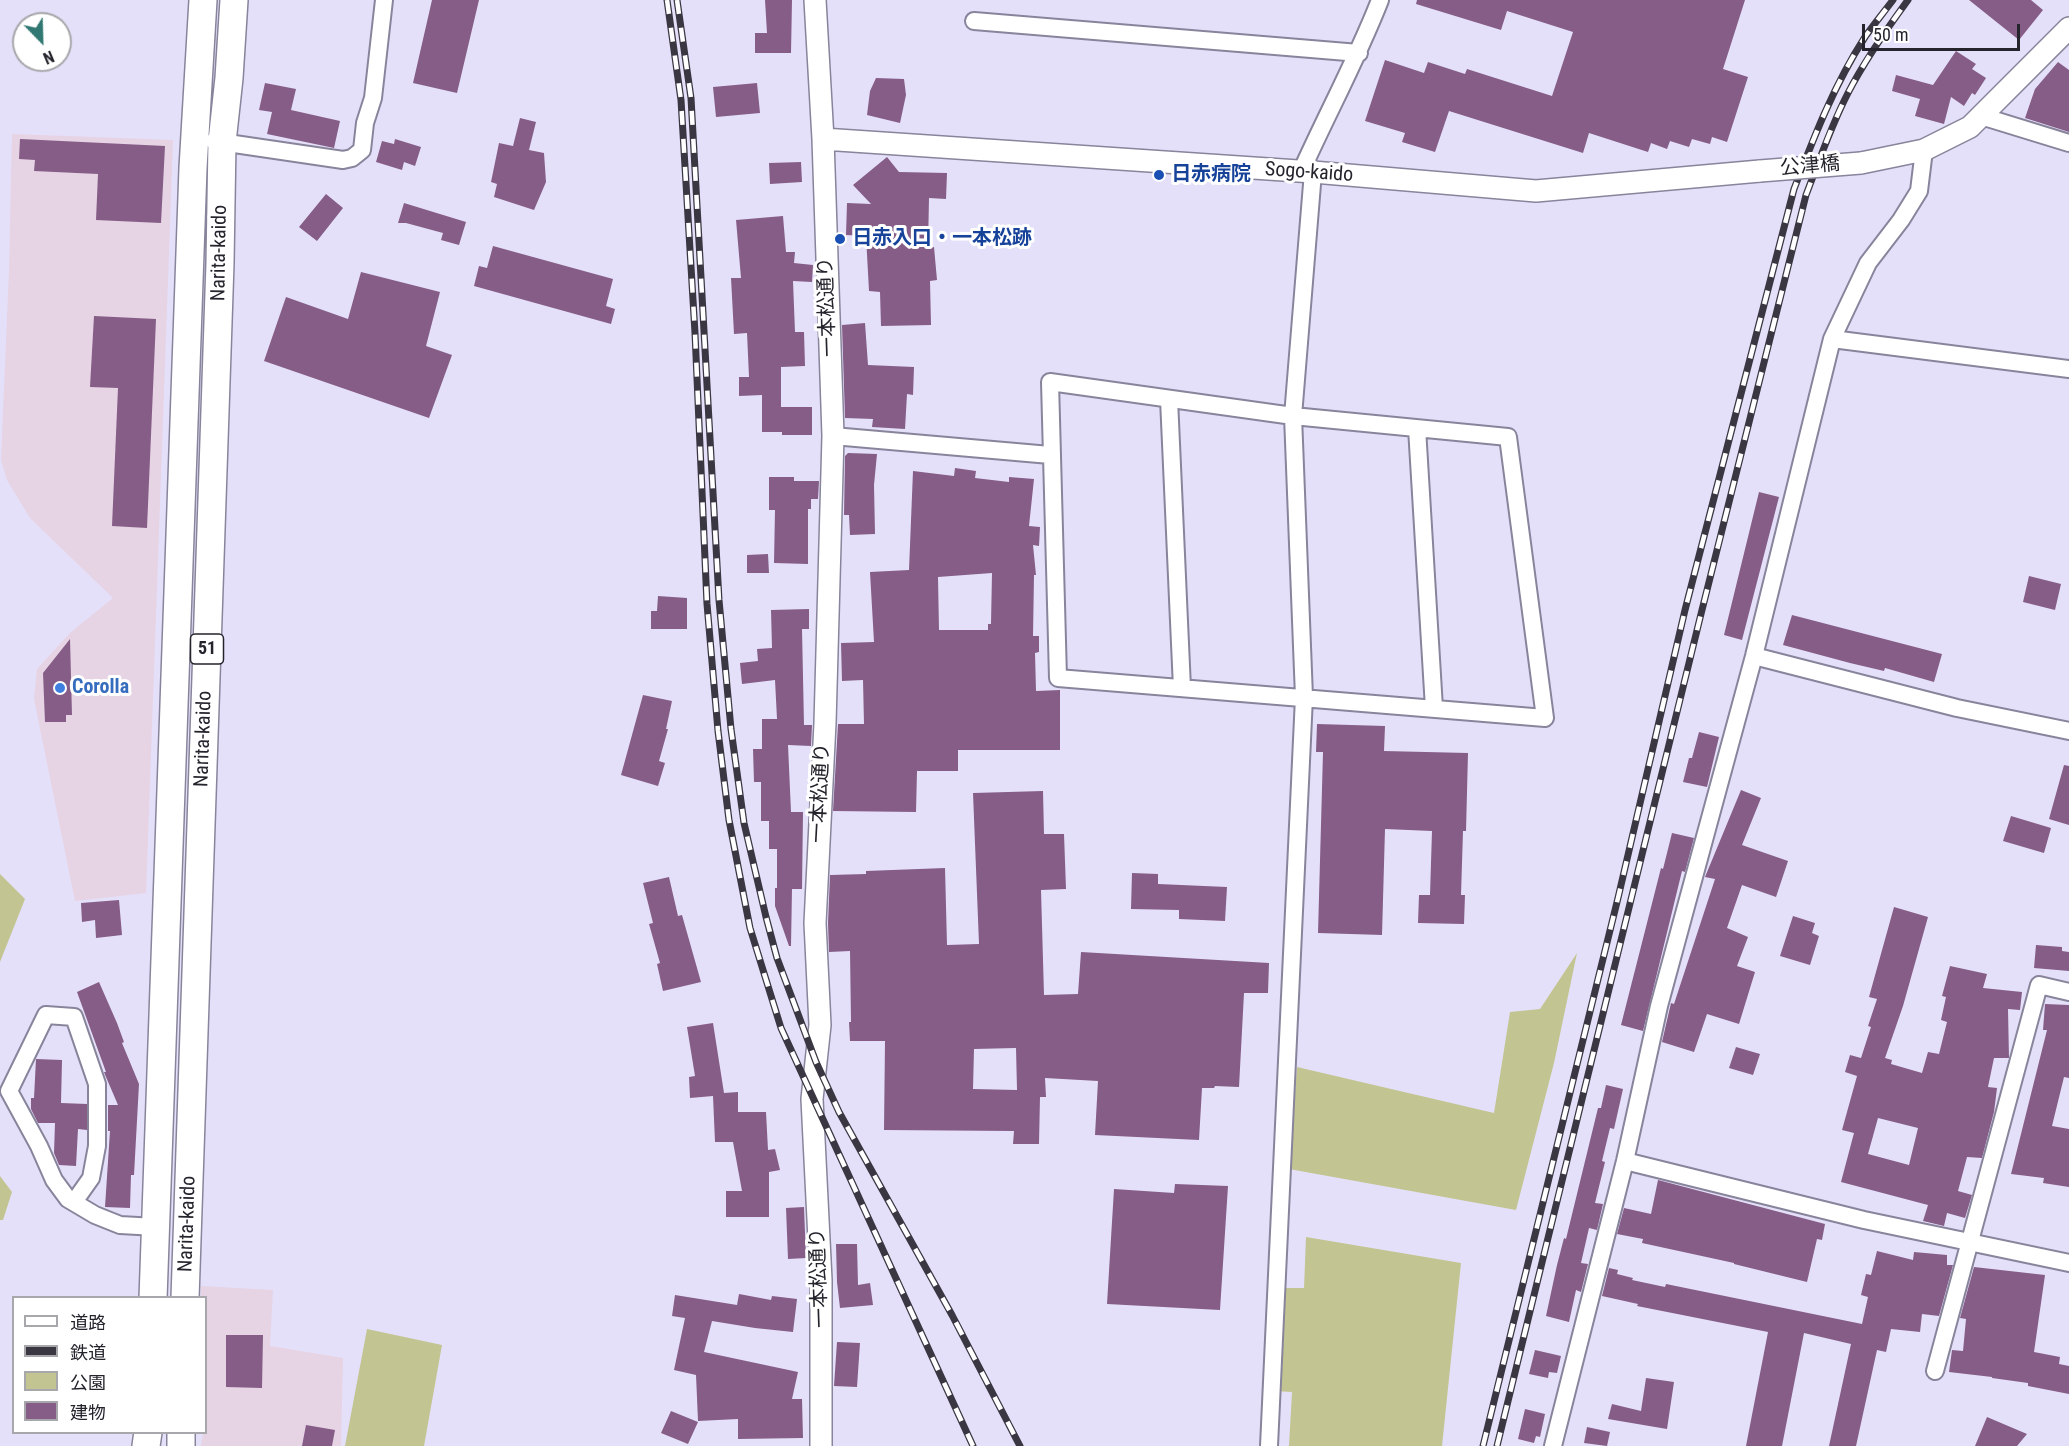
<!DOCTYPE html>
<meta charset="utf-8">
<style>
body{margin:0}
#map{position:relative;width:2069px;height:1446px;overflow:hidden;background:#e5e0f9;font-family:"Roboto Condensed","Noto Sans JP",sans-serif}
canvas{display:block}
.legend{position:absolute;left:12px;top:1296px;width:195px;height:138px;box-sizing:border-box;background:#fff;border:2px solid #a8a7ab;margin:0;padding:8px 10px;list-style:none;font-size:18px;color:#25232c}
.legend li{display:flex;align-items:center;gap:12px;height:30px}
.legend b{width:30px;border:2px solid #a8a7ab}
.north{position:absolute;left:12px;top:12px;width:60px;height:60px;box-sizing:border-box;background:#fff;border:2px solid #a8a7ab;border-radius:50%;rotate:157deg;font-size:16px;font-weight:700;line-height:24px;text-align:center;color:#25232c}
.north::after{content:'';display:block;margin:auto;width:21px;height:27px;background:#307871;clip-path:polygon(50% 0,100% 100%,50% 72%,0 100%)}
.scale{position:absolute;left:1862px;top:24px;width:158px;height:27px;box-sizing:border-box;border:3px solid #25232c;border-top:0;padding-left:8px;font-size:18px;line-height:21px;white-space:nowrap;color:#25232c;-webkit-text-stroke:4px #fff;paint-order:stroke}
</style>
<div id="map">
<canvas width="2069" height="1446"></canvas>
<ul class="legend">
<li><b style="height:8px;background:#fff"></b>道路</li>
<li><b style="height:8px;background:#3a3742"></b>鉄道</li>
<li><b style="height:16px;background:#c2c591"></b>公園</li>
<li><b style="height:16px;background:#855d87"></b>建物</li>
</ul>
<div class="north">N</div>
<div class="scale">50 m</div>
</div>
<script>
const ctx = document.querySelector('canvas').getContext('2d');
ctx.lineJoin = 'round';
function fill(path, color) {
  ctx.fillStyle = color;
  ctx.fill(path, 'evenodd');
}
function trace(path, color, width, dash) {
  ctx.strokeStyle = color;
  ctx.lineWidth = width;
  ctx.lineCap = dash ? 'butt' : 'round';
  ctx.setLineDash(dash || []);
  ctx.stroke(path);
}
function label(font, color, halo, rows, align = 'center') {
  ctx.font = font + ' "Roboto Condensed","Noto Sans JP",sans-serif';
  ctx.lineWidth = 6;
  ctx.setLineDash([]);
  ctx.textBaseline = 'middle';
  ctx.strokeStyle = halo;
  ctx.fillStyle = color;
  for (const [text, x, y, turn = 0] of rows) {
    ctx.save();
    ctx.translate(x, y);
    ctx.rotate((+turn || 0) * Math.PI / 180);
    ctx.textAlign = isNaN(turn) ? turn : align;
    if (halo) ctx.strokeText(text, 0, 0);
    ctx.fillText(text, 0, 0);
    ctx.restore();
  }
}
const commercial = new Path2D(`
 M 12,134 L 173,140 L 146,893 L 75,901 L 34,699 L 37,669 L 70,633 L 113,598 L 30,518 L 7,480 L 1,460 L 9,270 Z
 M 201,1286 L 273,1290 L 270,1346 L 343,1358 L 341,1446 L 201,1446 L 203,1433 L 206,1432 L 206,1298 L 201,1297 Z`);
const green = new Path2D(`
 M 0,874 L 25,899 L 0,962 Z
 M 1577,953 L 1554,1063 L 1516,1210 L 1289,1169 L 1297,1067 L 1494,1113 L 1510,1012 L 1540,1009 Z
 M 0,1176 L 12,1192 L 3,1220 L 0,1220 Z
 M 1306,1237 L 1461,1263 L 1442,1446 L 1289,1446 L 1292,1392 L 1274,1391 L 1281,1288 L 1304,1288 Z
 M 367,1329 L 442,1345 L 424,1446 L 345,1446 Z`);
const building = new Path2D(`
 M 432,0 L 479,0 L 457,93 L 413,83 Z
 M 765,0 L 792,0 L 791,53 L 755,53 L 755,33 L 767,33 Z
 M 1417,0 L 1745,0 L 1723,69 L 1748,77 L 1727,142 L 1712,137 L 1710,144 L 1692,139 L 1689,147 L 1670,141 L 1667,149 L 1651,143 L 1648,152 L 1589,133 L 1583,153 L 1449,111 L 1435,152 L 1402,142 L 1405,133 L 1365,121 L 1385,60 L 1424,73 L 1428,62 L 1465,74 L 1467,69 L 1552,96 L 1573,32 L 1507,11 L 1501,30 L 1416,4 Z
 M 1969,0 L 2031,0 L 2043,10 L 2019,40 Z
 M 1956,51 L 1976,64 L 1972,69 L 1986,78 L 1975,95 L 1972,93 L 1964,106 L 1951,97 L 1944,124 L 1915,116 L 1920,99 L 1892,91 L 1896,75 L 1933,85 Z
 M 2058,62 L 2069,70 L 2069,132 L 2025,118 L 2035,89 Z
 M 876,78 L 904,79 L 906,95 L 900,123 L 867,115 L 870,91 Z
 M 265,83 L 296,89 L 291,110 L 340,121 L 334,148 L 267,134 L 272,112 L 259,110 Z
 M 757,83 L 760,113 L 716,117 L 713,87 Z
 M 520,118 L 536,122 L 529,150 L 544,153 L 546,182 L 534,210 L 494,197 L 497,184 L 491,182 L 499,143 L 513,146 Z
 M 20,139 L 165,146 L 161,223 L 96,220 L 98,174 L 34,171 L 35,160 L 19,159 Z
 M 395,139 L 421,147 L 415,166 L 404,162 L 402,170 L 376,162 L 382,141 L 394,144 Z
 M 887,157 L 899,172 L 947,173 L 946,199 L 929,198 L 928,248 L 934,247 L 937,280 L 930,281 L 931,325 L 881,326 L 880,292 L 869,291 L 866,236 L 846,235 L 847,203 L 871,204 L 853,185 Z
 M 801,162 L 802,182 L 770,184 L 769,163 Z
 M 326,194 L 343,208 L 317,241 L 299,227 Z
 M 404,203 L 466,222 L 459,245 L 441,240 L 443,233 L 406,223 L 398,223 Z
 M 783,216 L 786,252 L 795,252 L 794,263 L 813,265 L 812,282 L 793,281 L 795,332 L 804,332 L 805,366 L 781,367 L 781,407 L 812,407 L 812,435 L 782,435 L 782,432 L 762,432 L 762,395 L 739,396 L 739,377 L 749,377 L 747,333 L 734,334 L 731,278 L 741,278 L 736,220 Z
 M 493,246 L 613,279 L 606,306 L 615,309 L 611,324 L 474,286 L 479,266 L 487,268 Z
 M 361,272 L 440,292 L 426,346 L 452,355 L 429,418 L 264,361 L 286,297 L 348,319 Z
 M 94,316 L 156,319 L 147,528 L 112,526 L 118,388 L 90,387 Z
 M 865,323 L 868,365 L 914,367 L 913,395 L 907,394 L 905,429 L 872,427 L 873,419 L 845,418 L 842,325 Z
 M 848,453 L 877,454 L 874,485 L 875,534 L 850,535 L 849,515 L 844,515 L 845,456 Z
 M 955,468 L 976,471 L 975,478 L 1009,482 L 1009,477 L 1034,479 L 1029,526 L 1040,527 L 1039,546 L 1033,545 L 1036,575 L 1034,575 L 1033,636 L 1039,636 L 1039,652 L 1035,653 L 1036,691 L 1060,690 L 1060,750 L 958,750 L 958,771 L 917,771 L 916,812 L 833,811 L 838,724 L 864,724 L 863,680 L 842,681 L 841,643 L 874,642 L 870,572 L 909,570 L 913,471 L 954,476 ZM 992,573 L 991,624 L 988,624 L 988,630 L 939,630 L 938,577 Z
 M 769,477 L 794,477 L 794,481 L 819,481 L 818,499 L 811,499 L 811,509 L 808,509 L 808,564 L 774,563 L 775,510 L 769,510 Z
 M 1759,492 L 1779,497 L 1742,640 L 1724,635 Z
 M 768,554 L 769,573 L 747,573 L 747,555 Z
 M 2029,576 L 2061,584 L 2055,610 L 2023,602 Z
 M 658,596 L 687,598 L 687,629 L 651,629 L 651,611 L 657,611 Z
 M 809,609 L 809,629 L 802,629 L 804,725 L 812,725 L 811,746 L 788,745 L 791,812 L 803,812 L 802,889 L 792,889 L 791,946 L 789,946 L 775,906 L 775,888 L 777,888 L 777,849 L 769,849 L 769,821 L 761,821 L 761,782 L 754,782 L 753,749 L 762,749 L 762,719 L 777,719 L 775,680 L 742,684 L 740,663 L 758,661 L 757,649 L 772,648 L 771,610 Z
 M 1792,615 L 1942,654 L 1934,682 L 1885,668 L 1884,671 L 1850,663 L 1783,645 Z
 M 70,639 L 72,715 L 66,715 L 66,722 L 45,722 L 43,673 Z
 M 643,695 L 672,701 L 666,729 L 668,729 L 659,761 L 665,763 L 658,786 L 621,775 Z
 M 1317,724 L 1385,726 L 1384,751 L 1468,753 L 1466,831 L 1463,831 L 1461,895 L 1465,895 L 1464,924 L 1418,923 L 1419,895 L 1430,895 L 1432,831 L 1385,829 L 1382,935 L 1318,933 L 1323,752 L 1316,752 Z
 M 1699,732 L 1719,737 L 1707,787 L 1683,782 L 1689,758 L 1692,758 Z
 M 2064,765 L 2069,766 L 2069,825 L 2049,819 Z
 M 1741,790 L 1761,798 L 1742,845 L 1788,861 L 1776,897 L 1742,885 L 1727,928 L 1748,937 L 1737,966 L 1755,972 L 1739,1024 L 1707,1014 L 1694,1052 L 1662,1042 L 1671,1003 L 1674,1004 L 1715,879 L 1705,877 Z
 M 1043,791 L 1044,834 L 1064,834 L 1066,889 L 1041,890 L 1044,995 L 1078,994 L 1081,952 L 1269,963 L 1268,993 L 1244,993 L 1239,1087 L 1215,1086 L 1214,1088 L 1202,1088 L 1199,1140 L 1095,1135 L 1098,1081 L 1045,1078 L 1046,1097 L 1040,1097 L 1039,1144 L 1013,1144 L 1014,1131 L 884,1130 L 885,1041 L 850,1041 L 849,1022 L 851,1022 L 850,951 L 829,952 L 828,923 L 830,875 L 866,874 L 866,871 L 945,868 L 947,945 L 979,944 L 973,793 ZM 1016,1048 L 1017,1090 L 973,1089 L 974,1049 Z
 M 2011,816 L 2051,828 L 2044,853 L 2003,841 Z
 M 1672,833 L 1694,838 L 1685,872 L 1682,871 L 1643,1031 L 1621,1025 L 1661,868 L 1663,869 Z
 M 1132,873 L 1158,874 L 1158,884 L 1227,887 L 1225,921 L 1179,919 L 1179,910 L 1131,909 Z
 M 669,877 L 678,916 L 682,915 L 701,982 L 663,991 L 657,964 L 660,963 L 649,924 L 653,923 L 643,883 Z
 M 119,900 L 122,935 L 96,938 L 95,920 L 82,922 L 81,903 Z
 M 1894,907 L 1928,917 L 1903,1006 L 1885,1058 L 1892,1060 L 1891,1064 L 1922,1073 L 1928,1052 L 1939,1054 L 1947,1022 L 1941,1020 L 1946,997 L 1942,996 L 1950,966 L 1987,974 L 1983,988 L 2022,992 L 2020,1010 L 2008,1009 L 2009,1058 L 1994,1058 L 1988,1087 L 1997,1088 L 1994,1112 L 1982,1158 L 1967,1157 L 1958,1191 L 1972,1195 L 1965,1218 L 1947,1213 L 1944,1226 L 1923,1221 L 1928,1205 L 1841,1182 L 1854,1133 L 1842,1130 L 1857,1076 L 1845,1072 L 1850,1055 L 1861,1058 L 1871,1027 L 1868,1026 L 1877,999 L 1869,997 ZM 1878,1118 L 1918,1128 L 1909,1165 L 1868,1154 Z
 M 1793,916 L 1815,923 L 1812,933 L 1819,936 L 1810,965 L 1780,956 Z
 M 2036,945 L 2062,947 L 2062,951 L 2069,952 L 2069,971 L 2034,968 Z
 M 99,982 L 117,1023 L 124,1042 L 122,1043 L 139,1084 L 134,1175 L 131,1175 L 130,1208 L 105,1207 L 110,1131 L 108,1131 L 108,1105 L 118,1105 L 106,1077 L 104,1072 L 106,1072 L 77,992 Z
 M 2045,1004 L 2069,1005 L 2069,1078 L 2064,1077 L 2052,1126 L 2069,1129 L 2069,1187 L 2043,1183 L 2044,1178 L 2011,1174 L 2047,1030 L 2043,1030 Z
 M 713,1023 L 724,1093 L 738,1092 L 738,1112 L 766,1112 L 768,1150 L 775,1149 L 780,1170 L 769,1172 L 769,1217 L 726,1217 L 726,1191 L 742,1191 L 733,1142 L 715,1142 L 713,1096 L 690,1098 L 689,1077 L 695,1076 L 687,1027 Z
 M 1736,1047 L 1760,1054 L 1753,1075 L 1729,1068 Z
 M 36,1059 L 62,1060 L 61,1103 L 87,1104 L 87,1130 L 78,1129 L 76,1166 L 59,1165 L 54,1153 L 55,1123 L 38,1123 L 31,1109 L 31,1098 L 34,1098 Z
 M 1606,1085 L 1623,1089 L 1614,1129 L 1610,1128 L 1602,1161 L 1605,1162 L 1595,1203 L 1603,1204 L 1597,1230 L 1589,1228 L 1581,1263 L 1588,1264 L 1581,1292 L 1576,1290 L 1569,1322 L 1546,1316 L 1557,1265 L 1564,1238 L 1566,1239 L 1598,1108 L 1601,1108 Z
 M 1658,1180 L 1825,1224 L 1822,1240 L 1817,1239 L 1807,1282 L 1734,1264 L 1734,1263 L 1642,1243 L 1643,1239 L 1617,1234 L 1624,1208 L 1651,1214 Z
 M 1175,1184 L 1228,1186 L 1220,1310 L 1107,1304 L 1114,1189 L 1174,1193 Z
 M 804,1207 L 806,1258 L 788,1259 L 786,1208 Z
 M 836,1244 L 857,1244 L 858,1285 L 870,1283 L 873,1305 L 840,1308 L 837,1282 Z
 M 1877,1251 L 1913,1260 L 1914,1252 L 1947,1255 L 1947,1265 L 1953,1265 L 1939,1316 L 1922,1314 L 1920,1332 L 1891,1329 L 1886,1352 L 1877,1350 L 1856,1446 L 1829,1446 L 1851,1344 L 1804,1333 L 1782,1446 L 1746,1446 L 1768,1332 L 1637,1306 L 1638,1304 L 1602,1296 L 1609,1268 L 1618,1270 L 1617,1274 L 1633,1278 L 1632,1280 L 1665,1287 L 1666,1284 L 1862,1324 L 1868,1297 L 1861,1295 L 1866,1274 L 1871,1275 Z
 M 1974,1267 L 2045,1275 L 2034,1352 L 2060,1357 L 2059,1364 L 2069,1366 L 2069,1394 L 2028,1386 L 2028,1383 L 1992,1378 L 1992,1377 L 1949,1372 L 1952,1350 L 1963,1351 L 1966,1319 L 1960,1318 Z
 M 739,1294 L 771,1300 L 772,1296 L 797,1299 L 793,1332 L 755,1328 L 712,1321 L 704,1352 L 798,1372 L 792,1399 L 802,1399 L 803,1438 L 738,1439 L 738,1419 L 698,1421 L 696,1375 L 674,1370 L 685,1318 L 672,1316 L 675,1295 L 737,1305 Z
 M 226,1335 L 263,1335 L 262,1388 L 226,1387 Z
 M 837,1342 L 860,1343 L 857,1387 L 834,1386 Z
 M 1535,1350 L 1561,1356 L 1557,1373 L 1549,1372 L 1548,1378 L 1529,1374 Z
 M 1646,1378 L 1674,1382 L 1667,1429 L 1608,1419 L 1612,1404 L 1641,1411 Z
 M 1525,1409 L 1545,1414 L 1540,1437 L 1536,1436 L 1534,1443 L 1518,1439 Z
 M 671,1411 L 698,1422 L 688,1444 L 661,1433 Z
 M 1987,1417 L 2027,1434 L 2017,1446 L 1975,1446 Z
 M 306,1425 L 335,1430 L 332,1446 L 302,1446 Z
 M 1587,1427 L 1610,1432 L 1607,1446 L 1584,1443 Z`);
const minor = new Path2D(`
 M 974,21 L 1359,53
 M 1981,116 L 2069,143
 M 214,141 L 343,160 L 352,158 L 362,150 L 365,123 L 373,98 L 384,0
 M 1301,172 C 1327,114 1357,59 1380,0
 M 1832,339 L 2069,369
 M 1050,382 L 1293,416 L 1508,437 L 1545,718 L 1058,678 Z
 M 1169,399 L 1182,688
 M 1417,428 L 1434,708
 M 833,436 L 1050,455
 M 1754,656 L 1957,708 L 2069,731
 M 1625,1161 L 1864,1220 L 2069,1263
 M 74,1202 L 91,1178 L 97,1146 L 97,1084 L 74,1017 L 46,1015 L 9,1091 L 39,1146 L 54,1180 L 68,1199 L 95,1215 L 120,1225 L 156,1227
 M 1935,1371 L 2039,985 L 2069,992
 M 1269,1446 L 1304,697 L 1293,416 L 1313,172
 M 1553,1446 L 1625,1161 L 1659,1006 L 1754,656 L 1832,339 L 1868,263 L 1901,220 L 1919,191 L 1924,150`);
const tertiary = new Path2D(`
 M 815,0 L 823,139 L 833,436 L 825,723 L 815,923 L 820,1025 L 812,1099 L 821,1280 L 821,1446
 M 823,139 L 1313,172 L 1536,191 L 1760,171
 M 1861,163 L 1924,150 L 1970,127 L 2069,28`);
const trunk = new Path2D(`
 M 153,1298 L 193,168 L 203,0
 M 185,1298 L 220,263 L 222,142 L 229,78 L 234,0
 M 146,1446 L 148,1432
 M 181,1446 L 181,1432`);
const rail = new Path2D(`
 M 667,0 L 681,100 L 695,333 L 707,604 L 718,731 L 729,820 L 750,928 L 781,1028 L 973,1446
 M 677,0 L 691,98 L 719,600 L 731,729 L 744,823 L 766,917 L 777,958 L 816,1062 L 839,1112 L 952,1315 L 1020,1446
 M 1483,1446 L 1618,898 L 1685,610 L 1794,189 C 1814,137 1834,85 1865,37 C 1874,24 1884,12 1893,0
 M 1497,1446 L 1701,614 L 1806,195 C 1819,161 1831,126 1848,93 C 1865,60 1886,30 1908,0`);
const tertiaryBridge = new Path2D(`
 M 1760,171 L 1861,163`);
const markers = [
 [1159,175,6,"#1a4fb4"],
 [840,239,6,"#1a4fb4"],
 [60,688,6,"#3f7fe0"]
];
const shields = [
 [207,649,33]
];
const shieldNames = [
 ["51",207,649]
];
const streetNames = [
 ["公津橋",1810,167,-5],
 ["Sogo-kaido",1309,173,4],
 ["Narita-kaido",220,253,-89],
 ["一本松通り",828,307,-92],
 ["Narita-kaido",204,739,-88],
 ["一本松通り",821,793,-87],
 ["Narita-kaido",188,1224,-88],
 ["一本松通り",820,1278,-92]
];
const transitNames = [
 ["日赤病院",1171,175],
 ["日赤入口・一本松跡",852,239]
];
const shopNames = [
 ["Corolla",72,688]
];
fill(commercial, '#e6d3e4');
fill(green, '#c2c591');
fill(building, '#855d87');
trace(minor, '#88849b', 20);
trace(tertiary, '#88849b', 24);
trace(trunk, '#88849b', 30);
trace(minor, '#fff', 16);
trace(tertiary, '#fff', 21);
trace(trunk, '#fff', 27);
trace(rail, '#3a3742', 7);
trace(rail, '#fff', 4.5, [14]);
trace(tertiaryBridge, '#88849b', 24, []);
trace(tertiaryBridge, '#fff', 21);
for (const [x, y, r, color] of markers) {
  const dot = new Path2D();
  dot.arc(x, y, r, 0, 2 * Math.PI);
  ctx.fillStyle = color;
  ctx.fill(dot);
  trace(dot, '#fff', 2);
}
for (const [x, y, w] of shields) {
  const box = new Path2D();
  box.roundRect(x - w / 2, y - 15, w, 30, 4.5);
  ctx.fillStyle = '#fff';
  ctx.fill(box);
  trace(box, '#25232c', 1.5);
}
label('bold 18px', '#25232c', null, shieldNames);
label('20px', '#25232c', '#fff', streetNames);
label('bold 20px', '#164399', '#fff', transitNames, 'left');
label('bold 20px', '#366cbe', '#fff', shopNames, 'left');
</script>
